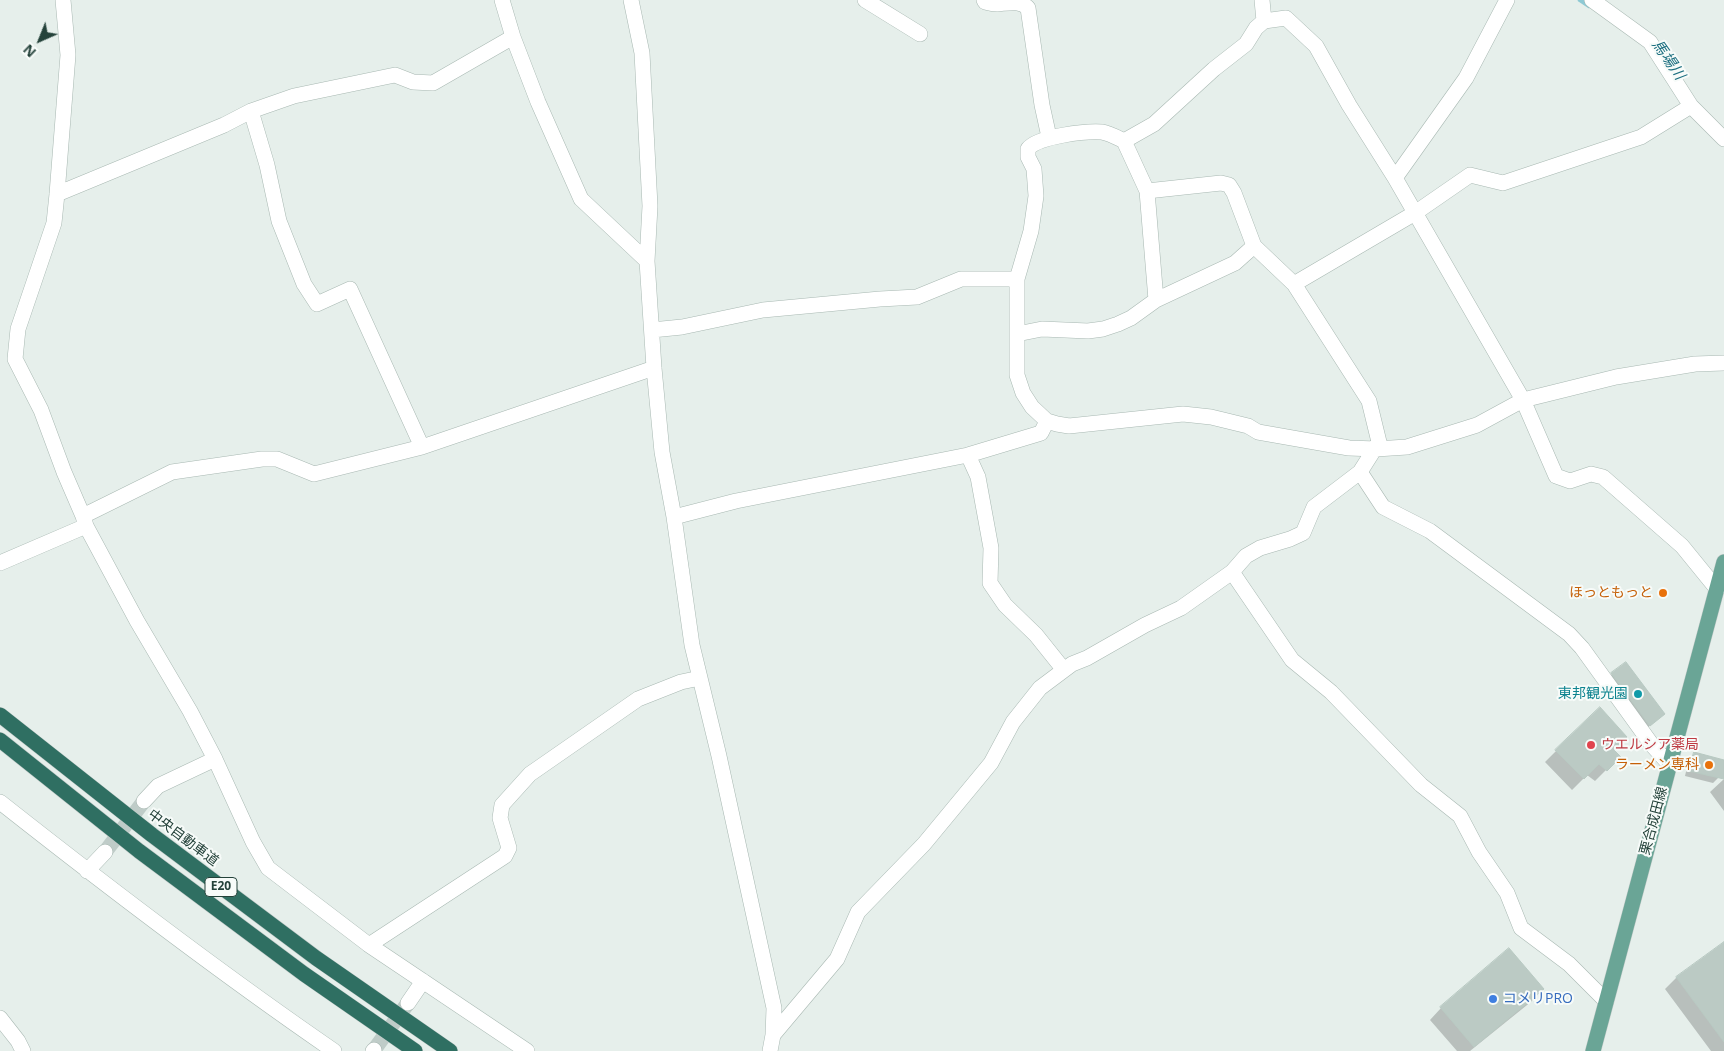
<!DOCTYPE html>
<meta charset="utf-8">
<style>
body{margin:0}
#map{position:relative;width:1724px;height:1051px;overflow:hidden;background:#e6efeb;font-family:"Open Sans",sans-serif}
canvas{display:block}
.north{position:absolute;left:15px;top:15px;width:50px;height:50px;-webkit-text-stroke:4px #f7fbf9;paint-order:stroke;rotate:224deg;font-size:14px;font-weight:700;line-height:20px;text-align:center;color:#24423a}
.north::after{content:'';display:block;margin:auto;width:18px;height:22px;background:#24423a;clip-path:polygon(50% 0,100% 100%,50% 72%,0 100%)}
</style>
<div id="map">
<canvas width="1724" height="1051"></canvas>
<div class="north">N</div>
</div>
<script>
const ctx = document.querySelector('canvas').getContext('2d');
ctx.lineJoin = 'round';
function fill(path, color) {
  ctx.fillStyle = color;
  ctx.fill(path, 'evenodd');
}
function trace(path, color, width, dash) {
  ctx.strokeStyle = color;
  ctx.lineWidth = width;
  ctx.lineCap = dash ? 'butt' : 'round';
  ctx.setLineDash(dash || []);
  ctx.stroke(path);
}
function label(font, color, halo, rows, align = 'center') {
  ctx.font = font + ' "Open Sans","Noto Sans JP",sans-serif';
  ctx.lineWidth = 4;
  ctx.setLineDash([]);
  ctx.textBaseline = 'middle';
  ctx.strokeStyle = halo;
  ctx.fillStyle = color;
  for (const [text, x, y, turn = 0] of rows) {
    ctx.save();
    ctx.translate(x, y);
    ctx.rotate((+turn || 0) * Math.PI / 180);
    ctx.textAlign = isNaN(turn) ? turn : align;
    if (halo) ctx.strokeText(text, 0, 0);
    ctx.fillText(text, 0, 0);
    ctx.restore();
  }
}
const shadow = new Path2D(`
 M 1612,674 L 1664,714 L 1641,733 L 1604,682 Z
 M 1612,750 L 1619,757 L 1595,781 L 1587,775 L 1572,790 L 1545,762 L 1556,751 Z
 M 1694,754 L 1719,777 L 1713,783 L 1685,776 L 1689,759 Z
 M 1724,779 L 1724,811 L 1710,792 Z
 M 1724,943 L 1724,1051 L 1711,1051 L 1665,989 L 1676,978 Z
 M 1543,989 L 1532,1001 L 1470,1051 L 1457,1051 L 1430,1020 L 1441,1008 Z`);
const stream = new Path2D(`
 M 1580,0 L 1589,6`);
const building = new Path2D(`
 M 1626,662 L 1665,714 L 1650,726 L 1611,673 Z
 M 1600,707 L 1627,737 L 1614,750 L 1621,757 L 1607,771 L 1599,764 L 1584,779 L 1555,750 Z
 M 1694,752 L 1724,760 L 1724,779 L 1689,771 Z
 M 1724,942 L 1724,1042 L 1676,977 Z
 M 1509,948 L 1544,989 L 1474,1047 L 1440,1007 Z`);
const minorTunnel = new Path2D(`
 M 105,852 L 144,801
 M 374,1050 L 408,1003`);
const minor = new Path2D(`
 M 63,0 L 68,55 L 57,194 L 54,223 L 18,329 L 15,359 L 41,410 L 64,472 L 83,516 L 86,526 L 137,621 L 190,711 L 215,759 L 253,842 L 268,868 L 369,945 L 527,1051
 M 502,0 L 513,37 L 538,102 L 581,199 L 647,261
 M 631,0 L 642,53 L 650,206 L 647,261 L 654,368 L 662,452 L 674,517 L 692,645 L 719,756 L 774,1008 L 773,1035 L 770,1051
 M 865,0 L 920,34
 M 984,0 L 985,2 C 989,3 993,4 997,4 C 1009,3 1020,0 1028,8 L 1042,105 L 1049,137
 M 1262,0 L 1264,21
 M 1592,0 L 1650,42 L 1691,106 L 1724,139
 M 251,111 L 267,165 L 279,221 L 304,284 L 317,304 L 350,289 L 422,447
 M 1395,178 L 1466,78 L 1507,0
 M 1147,191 L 1156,300
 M 57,194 L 224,125 L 251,111 L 294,96 L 395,75 L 413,82 L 433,83 L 513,37
 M 1294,284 L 1415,213 L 1470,175 L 1503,183 L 1641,137 L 1691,106
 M 652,330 L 682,327 L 763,310 L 880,299 L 917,297 L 961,279 L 1017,279
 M 1017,334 L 1042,329 L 1088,331 L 1103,329 L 1118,324 L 1131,318 L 1156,300 L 1235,263 L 1254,246
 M 968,455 L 978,477 L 991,548 L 990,583 L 1005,605 L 1036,635 L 1064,670
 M 1360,472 L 1383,507 L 1430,531 L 1569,634 L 1582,648 L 1652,745 L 1669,764
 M 83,516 L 172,472 L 262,459 L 277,459 L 314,474 L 422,447 L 654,368
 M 674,517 L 736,501 L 968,455 L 1041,433 L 1047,421
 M 0,563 L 86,526
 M 1232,572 L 1292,660 L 1331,692 L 1421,785 L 1460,816 L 1479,852 L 1507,893 L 1521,928 L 1569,964 L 1606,1001
 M 1717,589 L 1682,546 L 1603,477 L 1591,474 L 1570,481 L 1556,476 L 1523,400 L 1395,178 L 1349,105 L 1316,46 L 1286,18 L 1264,21 L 1256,28 L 1246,44 L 1214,69 L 1154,124 L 1124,141 C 1118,138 1109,133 1102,132 C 1086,131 1038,136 1028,149 L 1028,157 L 1034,169 L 1036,196 L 1031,231 L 1017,279 L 1017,375 L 1023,393 L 1032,407 L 1047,421 L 1057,424 L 1069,426 L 1183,414 L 1211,417 L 1248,426 L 1258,432 L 1349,448 L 1376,449 L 1407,447 L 1477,425 L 1523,400 L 1616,377 L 1695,364 L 1724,363
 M 144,801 L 158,786 L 215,759
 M 0,802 C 109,888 219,972 334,1051
 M 87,871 L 105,852
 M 369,945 L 505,856 L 509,848 L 500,818 L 502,805 L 530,774 L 638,699 L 681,682 L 700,678
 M 408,1003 L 423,981
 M 0,1018 L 18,1041 L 23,1051
 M 773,1035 L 837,959 L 858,912 L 924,844 L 991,763 L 1013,722 L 1040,688 L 1072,664 L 1087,658 L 1145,625 L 1181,608 L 1232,572 L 1246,556 L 1260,548 L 1290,539 L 1303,533 L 1314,507 L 1360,472 L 1379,442 L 1369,401 L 1294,284 L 1254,246 L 1234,193 L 1229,185 L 1221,183 L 1147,191 L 1124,141
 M 373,1051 L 374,1050`);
const major = new Path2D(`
 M 1593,1051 L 1724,562`);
const highway = new Path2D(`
 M 0,715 L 152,835 L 316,958 L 450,1051
 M 0,740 L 139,851 L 304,974 L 415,1051`);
const markers = [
 [1663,593,5,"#e8710a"],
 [1638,694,5,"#0f9aa8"],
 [1591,745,5,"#e0444e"],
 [1709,765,5,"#e8710a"],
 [1493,999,5,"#3f7fe0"]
];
const shields = [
 [221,887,32]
];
const shieldNames = [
 ["E20",221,887]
];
const foodNames = [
 ["ほっともっと",1653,593],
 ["ラーメン専科",1699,765]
];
const cultureNames = [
 ["東邦観光園",1628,694]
];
const healthNames = [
 ["ウエルシア薬局",1601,745]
];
const streetNames = [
 ["栗合成田線",1654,821,-75],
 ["中央自動車道",183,838,37]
];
const shopNames = [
 ["コメリPRO",1503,999]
];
const waterNames = [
 ["馬場川",1668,60,55]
];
fill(shadow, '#0003');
trace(stream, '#8ec9d4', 4.5);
fill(building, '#bbcac4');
trace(building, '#b8c9c2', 1);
trace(minorTunnel, '#bfccc8', 15, [15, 8]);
trace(minor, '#a8b8b2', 16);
trace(major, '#c2cac8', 16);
trace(highway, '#c2cac8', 16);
trace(minor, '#fff', 15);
trace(major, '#6aa596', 15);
trace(highway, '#2f6f62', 15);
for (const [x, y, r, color] of markers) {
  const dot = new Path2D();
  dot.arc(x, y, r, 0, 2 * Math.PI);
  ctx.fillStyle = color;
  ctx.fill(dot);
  trace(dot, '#f7fbf9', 2);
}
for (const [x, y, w] of shields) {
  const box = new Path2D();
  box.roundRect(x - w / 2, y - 9.5, w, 19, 4);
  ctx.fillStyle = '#f7fbf9';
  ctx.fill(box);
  trace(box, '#24423a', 1);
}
label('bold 12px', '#24423a', null, shieldNames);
label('14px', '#c56008', '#f7fbf9', foodNames, 'right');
label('14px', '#0d838f', '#f7fbf9', cultureNames, 'right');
label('14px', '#be3a42', '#f7fbf9', healthNames, 'left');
label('14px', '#24423a', '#f7fbf9', streetNames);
label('14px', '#366cbe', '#f7fbf9', shopNames, 'left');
label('italic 15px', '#1c6f80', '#f7fbf9', waterNames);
</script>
